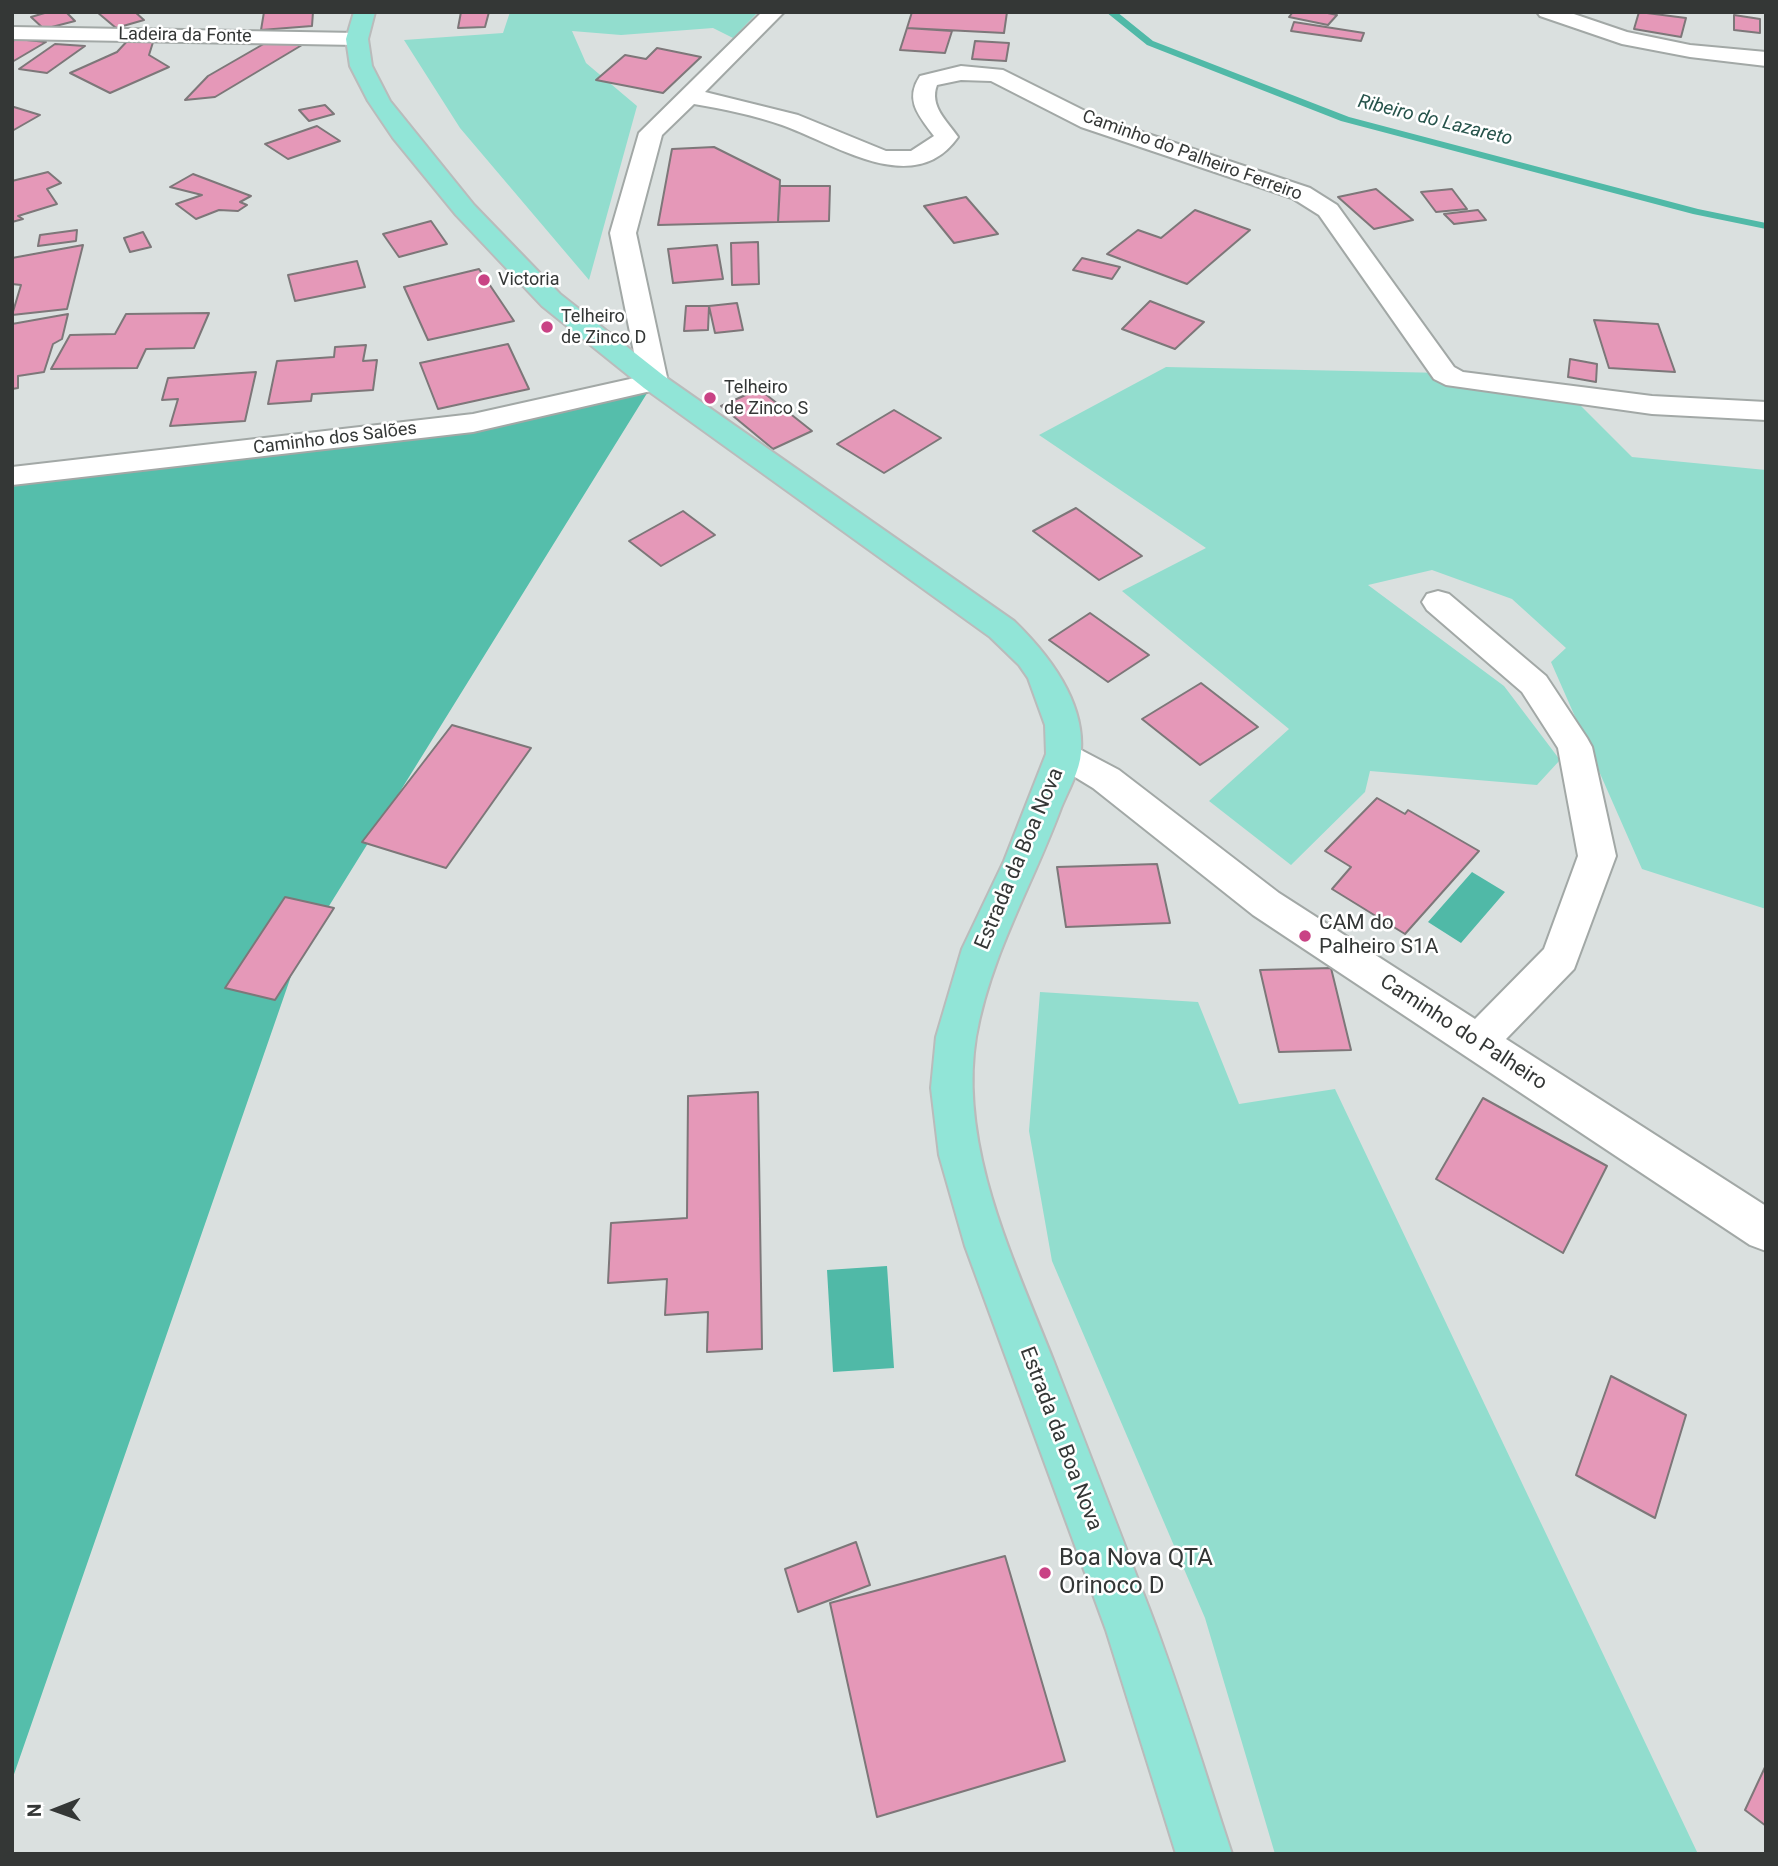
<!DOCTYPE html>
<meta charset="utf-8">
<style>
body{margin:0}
#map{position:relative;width:1778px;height:1866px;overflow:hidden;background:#dae0df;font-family:Roboto,sans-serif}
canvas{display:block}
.frame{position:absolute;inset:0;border:14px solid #343736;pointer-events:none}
.north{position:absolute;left:21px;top:1775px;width:70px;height:70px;-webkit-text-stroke:5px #fff;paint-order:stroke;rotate:269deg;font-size:19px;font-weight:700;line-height:28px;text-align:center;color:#343736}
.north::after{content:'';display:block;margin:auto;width:24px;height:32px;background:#343736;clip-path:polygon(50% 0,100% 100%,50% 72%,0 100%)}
</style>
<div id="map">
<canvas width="1778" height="1866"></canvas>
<div class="frame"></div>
<div class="north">N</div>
</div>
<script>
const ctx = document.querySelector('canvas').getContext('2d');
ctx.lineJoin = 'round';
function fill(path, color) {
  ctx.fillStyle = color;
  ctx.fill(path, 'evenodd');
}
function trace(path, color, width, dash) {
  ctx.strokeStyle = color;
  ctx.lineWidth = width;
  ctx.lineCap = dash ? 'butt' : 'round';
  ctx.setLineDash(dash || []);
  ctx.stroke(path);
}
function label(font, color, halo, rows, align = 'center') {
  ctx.font = font + ' Roboto,sans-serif';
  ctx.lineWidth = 5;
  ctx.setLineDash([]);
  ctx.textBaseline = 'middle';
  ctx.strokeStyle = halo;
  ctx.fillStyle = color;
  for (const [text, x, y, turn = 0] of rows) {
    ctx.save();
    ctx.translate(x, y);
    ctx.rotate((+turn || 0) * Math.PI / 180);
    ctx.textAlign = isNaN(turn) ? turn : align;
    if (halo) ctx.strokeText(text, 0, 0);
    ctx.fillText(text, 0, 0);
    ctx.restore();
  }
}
const green = new Path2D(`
 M 510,12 L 758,12 L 733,38 L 713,28 L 621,35 L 572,31 L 586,63 L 637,106 L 589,280 L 460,128 L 404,40 L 503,33 Z
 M 1166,367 L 1444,373 L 1572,397 L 1632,457 L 1766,470 L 1766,909 L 1642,869 L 1551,662 L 1566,648 L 1512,599 L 1432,570 L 1368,585 L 1504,686 L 1560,760 L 1537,785 L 1370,771 L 1365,792 L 1291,865 L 1209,801 L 1289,729 L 1122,591 L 1206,548 L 1039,435 Z
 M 1040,992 L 1198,1002 L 1239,1104 L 1335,1089 L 1698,1854 L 1275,1854 L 1205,1618 L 1052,1261 L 1029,1131 Z`);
const forest = new Path2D(`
 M 654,382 L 298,956 L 12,1780 L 12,476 L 473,423 Z`);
const water = new Path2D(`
 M 1472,872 L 1505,892 L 1461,943 L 1428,922 Z
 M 887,1266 L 894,1368 L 833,1372 L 827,1270 Z`);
const stream = new Path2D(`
 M 1106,12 L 1117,12 L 1153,41 L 1349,117 L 1698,209 L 1766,223 L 1766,229 L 1693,214 L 1341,121 L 1147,45 Z`);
const building = new Path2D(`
 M 48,12 L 66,12 L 75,21 L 44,29 L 31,17 Z
 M 97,12 L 135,12 L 144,20 L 116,28 Z
 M 264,12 L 313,12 L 312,26 L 261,30 Z
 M 461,12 L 489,12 L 485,27 L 458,28 Z
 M 912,12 L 1007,12 L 1004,33 L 907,28 Z
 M 1293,12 L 1323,12 L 1337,15 L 1328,25 L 1289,17 Z
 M 1639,12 L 1686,18 L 1681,37 L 1634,29 Z
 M 1734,15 L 1760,19 L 1760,33 L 1734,30 Z
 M 1294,22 L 1364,33 L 1361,41 L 1291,31 Z
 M 907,28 L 952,31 L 945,53 L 900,50 Z
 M 130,38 L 154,39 L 149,55 L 169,67 L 110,93 L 70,73 L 117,52 Z
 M 17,39 L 46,42 L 12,62 L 12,41 Z
 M 975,41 L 1009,43 L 1006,61 L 972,59 Z
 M 267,42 L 302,45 L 215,97 L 185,100 L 208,76 Z
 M 55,44 L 85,46 L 47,73 L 19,69 Z
 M 657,48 L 701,57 L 663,93 L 596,80 L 625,55 L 646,59 Z
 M 325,105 L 334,114 L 309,121 L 299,110 Z
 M 12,108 L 14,107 L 40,115 L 12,131 Z
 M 317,126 L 340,141 L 288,159 L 265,144 Z
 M 714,147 L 780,180 L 778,222 L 658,225 L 672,149 Z
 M 48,172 L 61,183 L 47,189 L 57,204 L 18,216 L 23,219 L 12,222 L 12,181 Z
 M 193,174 L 251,196 L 240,202 L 247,205 L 238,211 L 219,210 L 196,219 L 176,204 L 202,195 L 170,187 Z
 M 780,186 L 830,186 L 829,221 L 778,222 Z
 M 1376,189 L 1413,220 L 1374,229 L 1338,197 Z
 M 1452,189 L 1467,209 L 1436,212 L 1421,192 Z
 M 966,197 L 998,234 L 954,243 L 924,206 Z
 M 1195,210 L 1250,230 L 1187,284 L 1107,254 L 1138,230 L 1161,238 Z
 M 1478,210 L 1486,220 L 1454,224 L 1444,214 Z
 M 431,221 L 447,244 L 399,257 L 383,234 Z
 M 77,230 L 76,241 L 38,246 L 40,235 Z
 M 143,232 L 151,247 L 130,252 L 124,238 Z
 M 758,242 L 759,284 L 732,285 L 731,243 Z
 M 83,245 L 67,309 L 12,315 L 21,285 L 12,284 L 12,258 Z
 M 717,245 L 723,279 L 673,283 L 668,249 Z
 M 1082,258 L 1120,267 L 1112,279 L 1073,270 Z
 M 357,261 L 365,287 L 295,301 L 288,275 Z
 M 479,269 L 514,321 L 428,340 L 404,287 Z
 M 1150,301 L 1204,322 L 1175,349 L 1122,329 Z
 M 737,303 L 743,330 L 715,333 L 709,306 Z
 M 686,306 L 709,306 L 708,330 L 684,331 Z
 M 209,313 L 194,348 L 146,349 L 137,368 L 51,369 L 70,335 L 115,334 L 126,314 Z
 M 68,314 L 62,339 L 53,344 L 44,372 L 18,376 L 18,388 L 12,389 L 12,324 Z
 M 1594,320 L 1658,324 L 1675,372 L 1609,368 Z
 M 508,344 L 529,389 L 438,409 L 420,363 Z
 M 366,345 L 363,361 L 377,360 L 373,390 L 312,394 L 311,401 L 268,404 L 277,361 L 334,357 L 335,347 Z
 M 1570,359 L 1597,364 L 1596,382 L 1568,377 Z
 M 256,372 L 245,421 L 170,426 L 178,399 L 162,400 L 168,378 Z
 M 759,389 L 812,431 L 773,449 L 721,406 Z
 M 894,410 L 941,438 L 884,473 L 837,444 Z
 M 1076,508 L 1142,556 L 1099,580 L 1033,531 Z
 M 683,511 L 715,535 L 661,566 L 629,541 Z
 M 1090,613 L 1149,655 L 1108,682 L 1049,640 Z
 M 1201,683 L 1258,727 L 1200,765 L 1142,719 Z
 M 452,725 L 531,748 L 446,868 L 362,842 Z
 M 1377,798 L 1405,814 L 1408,810 L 1479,851 L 1405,934 L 1332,889 L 1351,867 L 1325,851 Z
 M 1157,864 L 1170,923 L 1066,927 L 1057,867 Z
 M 285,897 L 334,908 L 275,1000 L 225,988 Z
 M 1331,968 L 1351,1050 L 1279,1052 L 1260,970 Z
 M 758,1092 L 762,1349 L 707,1352 L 708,1312 L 665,1315 L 667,1279 L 608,1283 L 611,1223 L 687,1218 L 688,1096 Z
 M 1483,1098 L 1607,1166 L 1563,1253 L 1436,1179 Z
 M 1611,1376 L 1686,1415 L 1655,1518 L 1576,1475 Z
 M 856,1542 L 870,1585 L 798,1612 L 785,1569 Z
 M 1005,1556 L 1065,1761 L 877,1817 L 830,1603 Z
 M 1766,1765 L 1766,1826 L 1745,1810 Z`);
const minor = new Path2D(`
 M 762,12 L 784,12 L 705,92 L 798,115 L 886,151 L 911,151 L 934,136 C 919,116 904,100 920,76 L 961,66 L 1003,70 L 1097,117 L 1310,188 L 1337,205 L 1454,367 L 1463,372 L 1652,396 L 1766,402 L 1766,420 L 1652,414 L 1446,385 L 1434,379 L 1319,215 L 1292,198 L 1081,127 L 991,81 L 961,80 L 937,85 C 929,106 947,121 958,137 C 914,200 834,143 782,125 C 753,115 724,109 694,104 L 662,135 L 636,233 L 668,382 L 664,388 L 473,432 L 12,485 L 12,467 L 473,414 L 639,377 L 610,233 L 639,133 Z
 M 1537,12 L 1568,12 L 1627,32 L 1690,45 L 1766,52 L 1766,66 L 1690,57 L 1622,44 L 1540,16 Z
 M 12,27 L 357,33 L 368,39 L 357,45 L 12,39 Z
 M 1438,591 L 1449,594 L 1546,676 L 1587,738 L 1592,747 L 1616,856 L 1574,969 L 1506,1039 L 1766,1206 L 1766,1251 L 1750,1245 L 1253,915 L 1093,788 L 1052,763 L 1046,754 L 1052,745 L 1064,741 L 1119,770 L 1279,893 L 1475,1019 L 1544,949 L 1578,856 L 1558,748 L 1522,692 L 1427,610 L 1422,602 L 1427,594 Z`);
const major = new Path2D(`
 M 354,12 L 375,12 L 368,39 L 372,66 L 390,101 L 474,205 L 560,294 L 664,376 L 1014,621 C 1048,654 1085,701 1081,752 C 1080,770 1068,791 1061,808 C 1033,884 990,956 976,1037 C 958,1148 1015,1262 1054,1362 C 1085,1442 1116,1522 1147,1603 C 1179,1685 1204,1770 1232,1854 L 1176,1854 L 1106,1630 L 965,1246 L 939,1155 L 931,1088 L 936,1037 L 962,949 L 1004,861 L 1046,754 L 1045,725 L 1028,678 L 1019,665 L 990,637 L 644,388 L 542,306 L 456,215 L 393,138 L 368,101 L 350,66 L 346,39 Z`);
const markers = [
 [484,280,7,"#c94385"],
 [547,327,7,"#c94385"],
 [710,398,7,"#c94385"],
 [1305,936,7,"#c94385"],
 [1045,1573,7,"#c94385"]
];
const farStreetnames = [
 ["Ladeira da Fonte",185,36,1],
 ["Caminho do Palheiro Ferreiro",1192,156,20],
 ["Caminho dos Salões",335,439,-7]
];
const farPoinames = [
 ["Victoria",498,280],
 ["Telheiro",561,317],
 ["de Zinco D",561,338],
 ["Telheiro",724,388],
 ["de Zinco S",724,409]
];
const farWaternames = [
 ["Ribeiro do Lazareto",1435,121,14]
];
const streetNames = [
 ["Estrada da Boa Nova",1020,859,-67],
 ["Caminho do Palheiro",1463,1033,33],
 ["Estrada da Boa Nova",1060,1439,69]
];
const poiNames = [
 ["CAM do",1319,924],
 ["Palheiro S1A",1319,948]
];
const nearPoinames = [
 ["Boa Nova QTA",1059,1559],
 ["Orinoco D",1059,1587]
];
fill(green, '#92ddce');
fill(forest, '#55beab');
fill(water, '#50b9a7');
fill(stream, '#50b9a7');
fill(building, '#e598b8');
trace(building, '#7d7779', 2);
trace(minor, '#a2a8a6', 4);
trace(major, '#babbbb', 4);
fill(minor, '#fff');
fill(major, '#91e5d7');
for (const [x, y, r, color] of markers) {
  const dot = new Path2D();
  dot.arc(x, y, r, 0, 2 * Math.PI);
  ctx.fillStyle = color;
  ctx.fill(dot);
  trace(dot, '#fff', 2.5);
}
label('18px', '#343736', '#fff', farStreetnames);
label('18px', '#343736', '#fff', farPoinames, 'left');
label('italic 19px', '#26534b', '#fff', farWaternames);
label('21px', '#343736', '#fff', streetNames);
label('21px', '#343736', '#fff', poiNames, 'left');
label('24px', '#343736', '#fff', nearPoinames, 'left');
</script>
